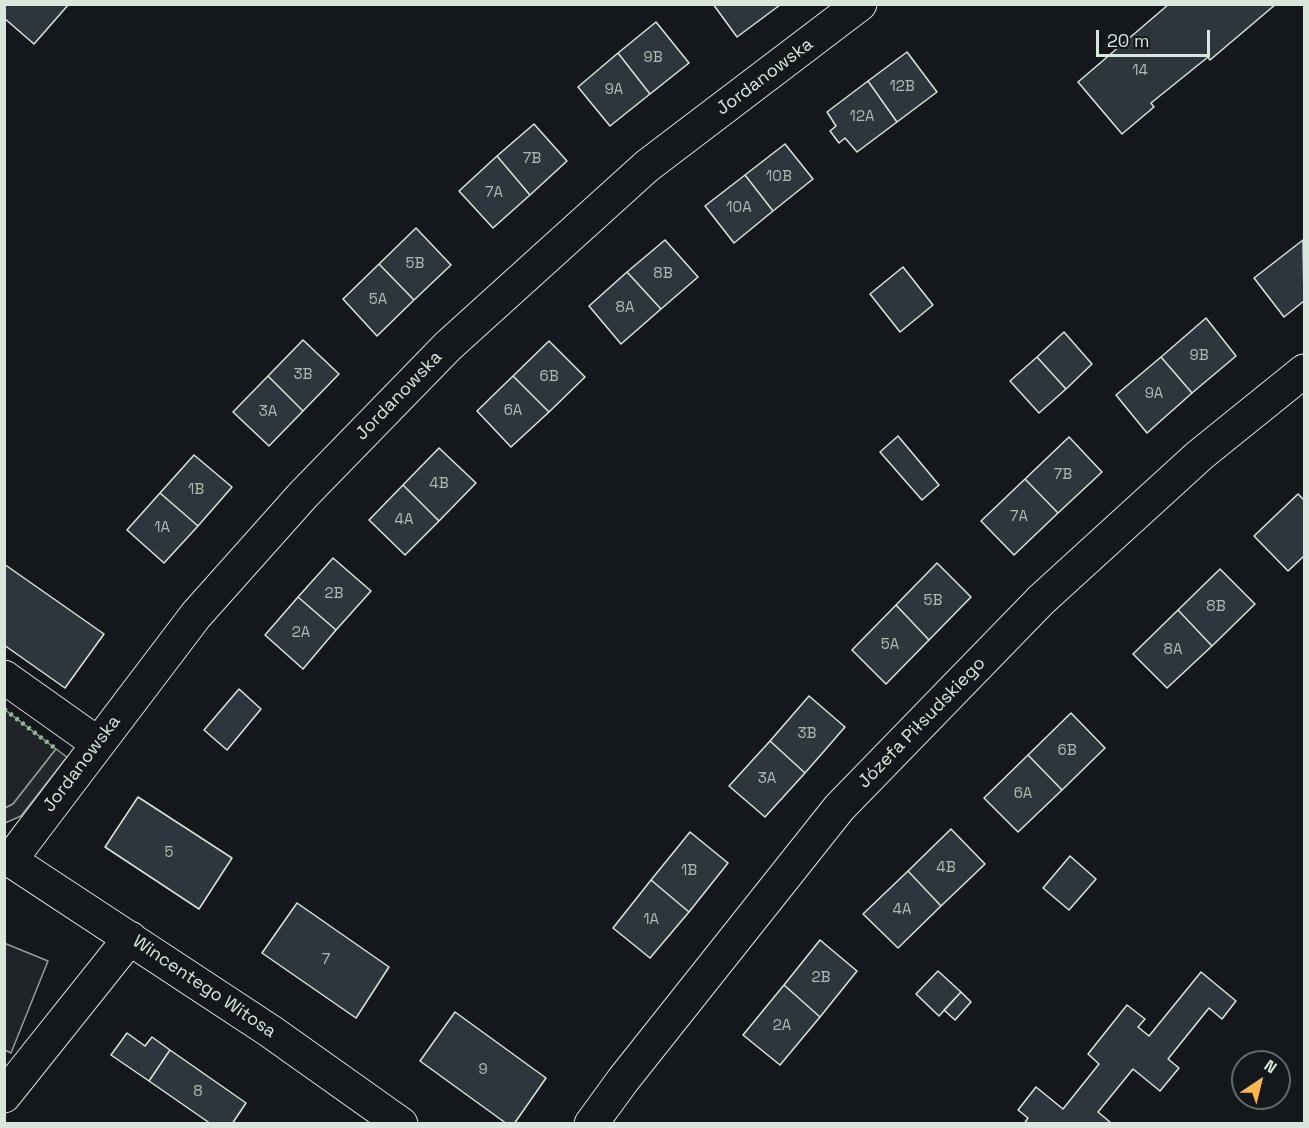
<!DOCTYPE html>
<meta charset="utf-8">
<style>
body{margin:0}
#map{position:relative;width:1309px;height:1128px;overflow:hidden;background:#14181c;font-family:"Space Grotesk",sans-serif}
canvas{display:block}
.frame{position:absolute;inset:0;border:6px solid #d8e6dc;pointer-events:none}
.north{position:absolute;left:1231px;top:1050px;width:60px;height:60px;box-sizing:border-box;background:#14181c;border:2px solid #626a69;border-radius:50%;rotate:35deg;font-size:16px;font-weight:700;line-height:24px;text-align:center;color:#d8e6dc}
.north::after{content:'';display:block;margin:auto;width:21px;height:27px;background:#ffb74d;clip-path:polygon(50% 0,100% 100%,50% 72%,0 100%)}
.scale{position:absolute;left:1096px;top:30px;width:114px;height:27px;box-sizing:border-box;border:3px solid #d8e6dc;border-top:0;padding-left:8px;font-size:18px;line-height:21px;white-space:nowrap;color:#d8e6dc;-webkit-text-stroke:4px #14181c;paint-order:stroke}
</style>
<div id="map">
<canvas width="1309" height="1128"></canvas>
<div class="frame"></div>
<div class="north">N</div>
<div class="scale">20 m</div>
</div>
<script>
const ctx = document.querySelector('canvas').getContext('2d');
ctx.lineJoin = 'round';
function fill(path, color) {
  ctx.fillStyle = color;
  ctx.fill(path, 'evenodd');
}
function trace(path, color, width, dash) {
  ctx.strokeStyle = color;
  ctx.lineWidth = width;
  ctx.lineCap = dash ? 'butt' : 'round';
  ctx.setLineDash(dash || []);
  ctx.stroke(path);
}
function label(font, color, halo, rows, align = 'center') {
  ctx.font = font + ' "Space Grotesk",sans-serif';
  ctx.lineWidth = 4.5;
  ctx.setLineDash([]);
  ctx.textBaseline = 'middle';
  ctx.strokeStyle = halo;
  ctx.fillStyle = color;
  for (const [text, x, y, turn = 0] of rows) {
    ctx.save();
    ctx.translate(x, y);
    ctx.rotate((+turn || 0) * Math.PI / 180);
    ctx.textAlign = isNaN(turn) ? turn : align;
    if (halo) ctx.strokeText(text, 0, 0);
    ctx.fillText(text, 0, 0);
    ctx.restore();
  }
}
const green = new Path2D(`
 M 4,709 L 56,749 L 13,804 L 5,808 Z
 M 4,943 L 48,961 L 11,1053 L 5,1050 Z`);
const parking = new Path2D(`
 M 56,749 L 67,757 L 21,816 L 5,823 L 5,808 L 13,804 Z`);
const building = new Path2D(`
 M 4,4 L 69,4 L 34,44 L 4,18 Z
 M 713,4 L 779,4 L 780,5 L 737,37 Z
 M 1169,4 L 1276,4 L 1210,60 L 1208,57 L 1151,103 L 1154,107 L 1122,134 L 1078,82 Z
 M 656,22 L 689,63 L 650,94 L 618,53 Z
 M 907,52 L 937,92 L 897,122 L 868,81 Z
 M 618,53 L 650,94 L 610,126 L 578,87 Z
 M 868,81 L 897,122 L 857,152 L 845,138 L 839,143 L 830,131 L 836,126 L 827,112 Z
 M 534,124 L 567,161 L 530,195 L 497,156 Z
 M 785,144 L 813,179 L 773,211 L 745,175 Z
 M 497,156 L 530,195 L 493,228 L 459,191 Z
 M 745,175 L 773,211 L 734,243 L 705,206 Z
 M 416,228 L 451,265 L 414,300 L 379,264 Z
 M 665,240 L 698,277 L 661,309 L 627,272 Z
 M 1303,240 L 1304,301 L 1284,317 L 1254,278 Z
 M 379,264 L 414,300 L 377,336 L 343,299 Z
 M 903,267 L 933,305 L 900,332 L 870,294 Z
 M 627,272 L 661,309 L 621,344 L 589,306 Z
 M 1206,318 L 1236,356 L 1192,393 L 1161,357 Z
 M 1064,332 L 1092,364 L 1066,389 L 1037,357 Z
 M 303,340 L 339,374 L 303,411 L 268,376 Z
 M 549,341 L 585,377 L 549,412 L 513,376 Z
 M 1037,357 L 1066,389 L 1039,413 L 1010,381 Z
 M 1161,357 L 1192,393 L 1147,433 L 1116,395 Z
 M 268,376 L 303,411 L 269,446 L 233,412 Z
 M 513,376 L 549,412 L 511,447 L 477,411 Z
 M 898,436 L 939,485 L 922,500 L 880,452 Z
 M 1069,437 L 1102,472 L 1058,513 L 1025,479 Z
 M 439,448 L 476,483 L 439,521 L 403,485 Z
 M 194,455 L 232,487 L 198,526 L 160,493 Z
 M 1025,479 L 1058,513 L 1014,555 L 981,521 Z
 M 403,485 L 439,521 L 405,555 L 369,520 Z
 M 160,493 L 198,526 L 164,563 L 127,530 Z
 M 1298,494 L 1304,500 L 1304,556 L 1288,571 L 1254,536 Z
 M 333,558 L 371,591 L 336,630 L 298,597 Z
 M 937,563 L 971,597 L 929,640 L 896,605 Z
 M 4,564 L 104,634 L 65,688 L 4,645 Z
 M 1220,569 L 1255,604 L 1212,646 L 1178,610 Z
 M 298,597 L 336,630 L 303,669 L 265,635 Z
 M 896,605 L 929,640 L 886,684 L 852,650 Z
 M 1178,610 L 1212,646 L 1167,688 L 1133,654 Z
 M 239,689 L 261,709 L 227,750 L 204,730 Z
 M 809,696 L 845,727 L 805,773 L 770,741 Z
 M 1071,713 L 1105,748 L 1062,790 L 1028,755 Z
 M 770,741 L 805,773 L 765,817 L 729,786 Z
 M 1028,755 L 1062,790 L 1018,832 L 984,798 Z
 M 138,797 L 232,858 L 199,909 L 105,847 Z
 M 951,829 L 985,864 L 941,906 L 908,871 Z
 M 690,832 L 728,863 L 689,912 L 651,880 Z
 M 1070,856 L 1096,879 L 1069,910 L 1043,888 Z
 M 908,871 L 941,906 L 898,948 L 863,914 Z
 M 651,880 L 689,912 L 650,958 L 613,928 Z
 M 297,903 L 389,967 L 356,1018 L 262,953 Z
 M 820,940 L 857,971 L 820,1017 L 784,985 Z
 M 938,971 L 961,992 L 939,1016 L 916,994 Z
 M 1201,972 L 1236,1001 L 1222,1019 L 1209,1008 L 1168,1059 L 1179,1068 L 1160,1091 L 1133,1069 L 1098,1112 L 1110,1122 L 1108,1124 L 1024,1124 L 1028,1118 L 1018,1110 L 1036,1087 L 1063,1109 L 1099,1064 L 1088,1054 L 1127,1005 L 1145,1019 L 1138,1027 L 1149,1036 Z
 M 784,985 L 820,1017 L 780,1065 L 743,1035 Z
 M 961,992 L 971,1002 L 955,1020 L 944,1010 Z
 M 455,1012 L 546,1078 L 514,1124 L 507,1124 L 420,1061 Z
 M 127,1033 L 145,1046 L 152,1037 L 170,1050 L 149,1081 L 111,1055 Z
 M 170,1050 L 246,1103 L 232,1124 L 211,1124 L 149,1081 Z`);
const minor = new Path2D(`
 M 4,677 L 97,743
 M 4,856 L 270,1031 L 401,1124
 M 11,859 L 196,615 L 303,495 L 448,346 L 647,166 L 860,4
 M 4,1096 L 130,938
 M 591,1124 L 623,1080 L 839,808 L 1041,600 L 1200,455 L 1304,371`);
const hedge = new Path2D(`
 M 4,709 L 56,749`);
const numberNames = [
 ["9B",653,58],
 ["14",1140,71],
 ["12B",902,87],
 ["9A",614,90],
 ["12A",862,117],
 ["7B",532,159],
 ["10B",779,177],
 ["7A",494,193],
 ["10A",739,208],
 ["5B",415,264],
 ["8B",663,274],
 ["5A",378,300],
 ["8A",625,308],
 ["9B",1199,356],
 ["3B",303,375],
 ["6B",549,377],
 ["9A",1154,394],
 ["6A",513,411],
 ["3A",268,412],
 ["7B",1063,475],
 ["4B",439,484],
 ["1B",196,490],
 ["7A",1019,517],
 ["4A",404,520],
 ["1A",162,528],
 ["2B",334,594],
 ["5B",933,601],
 ["8B",1216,607],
 ["2A",301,633],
 ["5A",890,645],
 ["8A",1173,650],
 ["3B",807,734],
 ["6B",1067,751],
 ["3A",767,779],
 ["6A",1023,794],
 ["5",169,853],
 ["4B",946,868],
 ["1B",689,871],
 ["4A",902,910],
 ["1A",651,920],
 ["7",326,960],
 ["2B",821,978],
 ["2A",782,1026],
 ["9",483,1070],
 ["8",198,1092]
];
const streetNames = [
 ["Jordanowska",765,77,-37],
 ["Jordanowska",399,396,-46],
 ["Józefa Piłsudskiego",922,723,-46],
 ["Jordanowska",82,764,-53],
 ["Wincentego Witosa",204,987,34]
];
fill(green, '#202428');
trace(green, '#939e99', 1.5);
fill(parking, '#24282b');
trace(parking, '#939e99', 1.5);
fill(building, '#2c363c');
trace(building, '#d8e6dc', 1.5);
trace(minor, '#d8e6dc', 35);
trace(minor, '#14181c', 33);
trace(hedge, '#8ac095', 4.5, [3, 4.5]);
label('15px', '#adbab4', null, numberNames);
label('18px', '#d8e6dc', '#14181c', streetNames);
</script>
